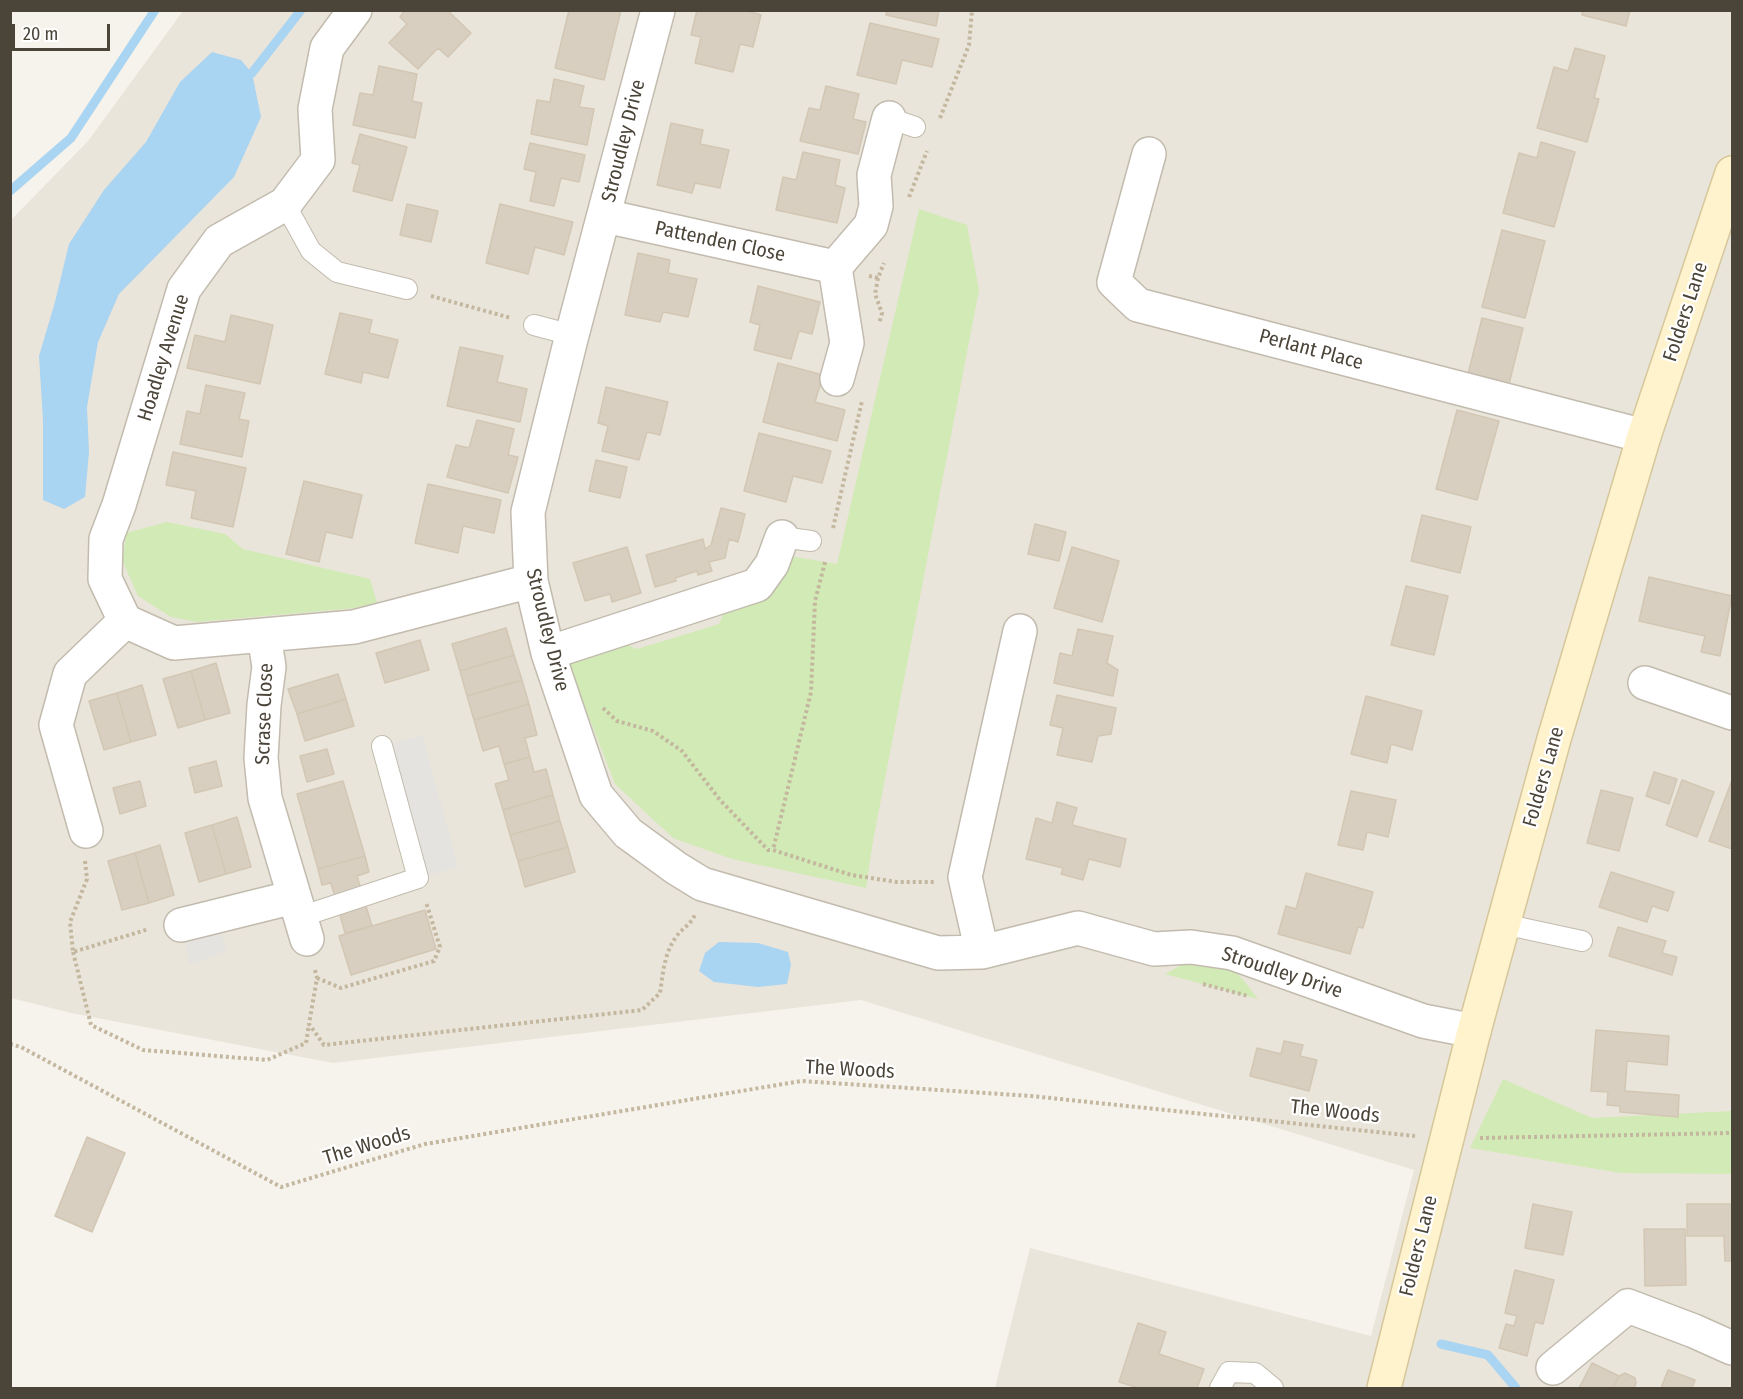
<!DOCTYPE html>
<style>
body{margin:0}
#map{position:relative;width:1743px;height:1399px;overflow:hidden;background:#f6f3ec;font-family:"Fira Sans Condensed",sans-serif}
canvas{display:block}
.frame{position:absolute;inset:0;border:12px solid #4b4439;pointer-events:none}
.scale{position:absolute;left:12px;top:24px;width:98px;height:27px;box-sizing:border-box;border:3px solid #4b4439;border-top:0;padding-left:8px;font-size:18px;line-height:21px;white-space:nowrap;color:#4b4439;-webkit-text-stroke:4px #fff;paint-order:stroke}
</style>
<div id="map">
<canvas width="1743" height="1399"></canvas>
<div class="frame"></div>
<div class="scale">20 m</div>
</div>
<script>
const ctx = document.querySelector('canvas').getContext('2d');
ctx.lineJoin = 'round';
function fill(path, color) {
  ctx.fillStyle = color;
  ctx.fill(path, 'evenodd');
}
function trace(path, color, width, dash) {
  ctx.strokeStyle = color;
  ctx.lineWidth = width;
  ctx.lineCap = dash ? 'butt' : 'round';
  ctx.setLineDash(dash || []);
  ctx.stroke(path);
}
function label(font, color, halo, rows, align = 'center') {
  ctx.font = font + ' "Fira Sans Condensed",sans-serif';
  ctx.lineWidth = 4.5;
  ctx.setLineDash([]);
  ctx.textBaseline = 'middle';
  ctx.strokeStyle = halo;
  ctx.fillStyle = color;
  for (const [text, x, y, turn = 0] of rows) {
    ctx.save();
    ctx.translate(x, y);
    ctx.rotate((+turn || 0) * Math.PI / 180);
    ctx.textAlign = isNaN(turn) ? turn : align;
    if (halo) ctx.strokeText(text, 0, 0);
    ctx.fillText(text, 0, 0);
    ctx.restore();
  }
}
const residential = new Path2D(`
 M 183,11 L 1732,11 L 1732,1388 L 995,1388 L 1030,1248 L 1371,1336 L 1414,1170 L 861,1000 L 333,1063 L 71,1013 L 11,998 L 11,220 L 88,141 Z`);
const green = new Path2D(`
 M 919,209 L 967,225 L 979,290 L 873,841 L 866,888 L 732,859 L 673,838 L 615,784 L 567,661 L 621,642 L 637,649 L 719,624 L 725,611 L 784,555 L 837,564 Z
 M 167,522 L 225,534 L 243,549 L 370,579 L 378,606 L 197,622 L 171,617 L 138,596 L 123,562 L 126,533 Z
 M 1194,958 C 1232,965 1235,968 1258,999 L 1165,974 Z
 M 1503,1079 L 1592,1118 L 1732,1111 L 1732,1174 L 1621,1173 L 1470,1148 Z`);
const parking = new Path2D(`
 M 422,735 L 458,867 L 418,878 L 382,746 Z
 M 217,916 L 226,951 L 190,965 L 181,925 Z`);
const water = new Path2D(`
 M 212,52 L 241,60 L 252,73 L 261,117 L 234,177 L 119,294 L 98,342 L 87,407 L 89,452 L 85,497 L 64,509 L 43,500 L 43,421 L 39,356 L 55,302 L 69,244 L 104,190 L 146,142 L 180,82 Z
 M 719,942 L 758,943 L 788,952 L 791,965 L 787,984 L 758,987 L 714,982 L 699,971 L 705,953 Z`);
const stream = new Path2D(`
 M 252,73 L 301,10
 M 10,191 L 71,138 L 155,10
 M 1441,1344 L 1488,1355 L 1516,1388`);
const building = new Path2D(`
 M 405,10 L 447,10 L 471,33 L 448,57 L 438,48 L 418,69 L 389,43 L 407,24 L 400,17 Z
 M 569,10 L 621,10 L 604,80 L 555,68 Z
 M 697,10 L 744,10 L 761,15 L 753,47 L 740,44 L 733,72 L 695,63 L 701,37 L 691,35 Z
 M 887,10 L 939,10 L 936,26 L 886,15 Z
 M 1583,10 L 1630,10 L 1626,26 L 1582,15 Z
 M 870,23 L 939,39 L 932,67 L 902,60 L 896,84 L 857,75 Z
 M 1575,48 L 1605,56 L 1594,98 L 1599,99 L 1587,142 L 1537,128 L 1554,67 L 1568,71 Z
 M 379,66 L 417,74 L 412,101 L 422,103 L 415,138 L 353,125 L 360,93 L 373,95 Z
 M 554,79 L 584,86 L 579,107 L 594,109 L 587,145 L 531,134 L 537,100 L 550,102 Z
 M 826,86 L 859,94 L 853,119 L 866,122 L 858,154 L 800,141 L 809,108 L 820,110 Z
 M 671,123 L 703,130 L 700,144 L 729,150 L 720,188 L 695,183 L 692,193 L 657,185 Z
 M 360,134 L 407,147 L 392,201 L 353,191 L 360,165 L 352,163 Z
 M 1541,142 L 1575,152 L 1554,227 L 1503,213 L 1519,153 L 1537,158 Z
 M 530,143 L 585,155 L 579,182 L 561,178 L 554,206 L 530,201 L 536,172 L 524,169 Z
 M 803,152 L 840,160 L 835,185 L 845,188 L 837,223 L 776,210 L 783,177 L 796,180 Z
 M 407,204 L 438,211 L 431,242 L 400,235 Z
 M 500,204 L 573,222 L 564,255 L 535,247 L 528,274 L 486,263 Z
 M 1502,230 L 1545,241 L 1525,318 L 1482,307 Z
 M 638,253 L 670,260 L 668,273 L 697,279 L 688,317 L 663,312 L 660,322 L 625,315 Z
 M 758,286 L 820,302 L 812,334 L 799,331 L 791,359 L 754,350 L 760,325 L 750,322 Z
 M 340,313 L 372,320 L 369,333 L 398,340 L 388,378 L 363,372 L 361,383 L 325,374 Z
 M 231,315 L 273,325 L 260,384 L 187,368 L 195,335 L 225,342 Z
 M 1482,318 L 1523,328 L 1508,388 L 1467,378 Z
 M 460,347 L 503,356 L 497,382 L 527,389 L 520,422 L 447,406 Z
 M 778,363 L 823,375 L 815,402 L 845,410 L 837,441 L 763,422 Z
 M 206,385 L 245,393 L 239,419 L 249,421 L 242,457 L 180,444 L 187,411 L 200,414 Z
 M 606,387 L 668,402 L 660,435 L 647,432 L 639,460 L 602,451 L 608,426 L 598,423 Z
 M 1457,410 L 1499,421 L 1477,500 L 1436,489 Z
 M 477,420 L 514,429 L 508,455 L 518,457 L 508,493 L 447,477 L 456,445 L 469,448 Z
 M 759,433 L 831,451 L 822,483 L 793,476 L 786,502 L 744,491 Z
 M 173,452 L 246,468 L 233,527 L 191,518 L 196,491 L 166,485 Z
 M 596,460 L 627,467 L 620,498 L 589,491 Z
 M 304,481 L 362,495 L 352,538 L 326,532 L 319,562 L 286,554 Z
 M 428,484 L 501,500 L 494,533 L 463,526 L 458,553 L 415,543 Z
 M 721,508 L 745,514 L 738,542 L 729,539 L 725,558 L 709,562 L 712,571 L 698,575 L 697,571 L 675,578 L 676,581 L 655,587 L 646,555 L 703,539 L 705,549 L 711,545 Z
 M 1422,515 L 1471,527 L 1460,573 L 1411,561 Z
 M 1035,524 L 1066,532 L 1059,561 L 1028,554 Z
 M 627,547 L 641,593 L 612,602 L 610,594 L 585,601 L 573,563 Z
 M 1072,547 L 1119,561 L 1102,622 L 1054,608 Z
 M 1649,577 L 1732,596 L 1720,656 L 1701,652 L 1705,636 L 1639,621 Z
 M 1406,586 L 1448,596 L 1434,655 L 1391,645 Z
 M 506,628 L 514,655 L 460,671 L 452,644 Z
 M 1078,629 L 1113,636 L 1107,663 L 1118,670 L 1113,696 L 1054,683 L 1060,653 L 1072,656 Z
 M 420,640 L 429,670 L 385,683 L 376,653 Z
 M 514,655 L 522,680 L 467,696 L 460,671 Z
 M 216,663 L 230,713 L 205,720 L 191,671 Z
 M 191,671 L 205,720 L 178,728 L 163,679 Z
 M 338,674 L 346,699 L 297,714 L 288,689 Z
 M 522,680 L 529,704 L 474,720 L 467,696 Z
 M 142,685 L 156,735 L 131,742 L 117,693 Z
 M 117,693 L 131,742 L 104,750 L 89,701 Z
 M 1057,695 L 1116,708 L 1111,734 L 1098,736 L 1092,762 L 1057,755 L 1063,728 L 1050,725 Z
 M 1366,696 L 1422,711 L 1412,750 L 1391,744 L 1387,763 L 1351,754 Z
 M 346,699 L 354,726 L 305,741 L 297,714 Z
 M 529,704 L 537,735 L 525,738 L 530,757 L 504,764 L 499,746 L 483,751 L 474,720 Z
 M 327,749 L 334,774 L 307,782 L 300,756 Z
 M 530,757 L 534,772 L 546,769 L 553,795 L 503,810 L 495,784 L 509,780 L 504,764 Z
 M 216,761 L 222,786 L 195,793 L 189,768 Z
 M 1654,772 L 1677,779 L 1669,804 L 1646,796 Z
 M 1682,780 L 1714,792 L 1697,837 L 1666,825 Z
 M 1732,780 L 1732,849 L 1709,841 Z
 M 140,781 L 146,806 L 120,814 L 113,788 Z
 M 343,781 L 365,856 L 318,869 L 297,794 Z
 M 1601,790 L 1633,798 L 1619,851 L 1587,843 Z
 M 1351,791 L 1396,800 L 1388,837 L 1367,832 L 1363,850 L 1338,845 Z
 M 553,795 L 560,821 L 510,835 L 503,810 Z
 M 1057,802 L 1077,808 L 1072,825 L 1126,839 L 1120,867 L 1089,859 L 1083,880 L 1061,874 L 1063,868 L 1026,859 L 1036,818 L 1052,823 Z
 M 237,817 L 251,867 L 226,874 L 212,825 Z
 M 560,821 L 568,847 L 518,861 L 510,835 Z
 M 212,825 L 226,874 L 199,882 L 185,833 Z
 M 160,845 L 174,895 L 149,903 L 135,853 Z
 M 568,847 L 575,872 L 525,887 L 518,861 Z
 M 135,853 L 149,903 L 122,910 L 108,861 Z
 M 365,856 L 369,872 L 357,876 L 372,926 L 345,933 L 331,883 L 322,885 L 318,869 Z
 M 1611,872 L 1674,892 L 1668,911 L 1652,906 L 1647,922 L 1599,907 Z
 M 1306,873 L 1373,892 L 1363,928 L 1358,927 L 1350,954 L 1278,934 L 1286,906 L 1296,909 Z
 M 425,910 L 436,949 L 351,975 L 339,936 Z
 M 1618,927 L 1666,941 L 1662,953 L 1677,957 L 1672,975 L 1609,956 Z
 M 1596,1030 L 1669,1036 L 1667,1065 L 1627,1061 L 1625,1091 L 1679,1095 L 1678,1117 L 1620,1112 L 1620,1106 L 1607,1105 L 1608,1092 L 1591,1091 Z
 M 1284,1041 L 1303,1045 L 1300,1056 L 1317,1060 L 1309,1091 L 1250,1076 L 1257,1048 L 1281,1054 Z
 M 87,1137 L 125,1153 L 92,1232 L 55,1216 Z
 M 1533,1204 L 1572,1212 L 1563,1255 L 1525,1248 Z
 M 1687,1204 L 1732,1204 L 1732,1261 L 1725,1261 L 1724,1236 L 1687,1236 Z
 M 1644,1229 L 1685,1229 L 1686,1285 L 1645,1286 Z
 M 1515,1270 L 1554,1280 L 1543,1324 L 1535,1322 L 1527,1356 L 1499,1348 L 1506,1324 L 1514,1326 L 1517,1316 L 1505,1313 Z
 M 1138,1323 L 1166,1332 L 1159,1354 L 1204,1369 L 1197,1388 L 1139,1388 L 1119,1382 Z
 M 1592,1363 L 1619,1376 L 1613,1388 L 1579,1388 Z
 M 1668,1370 L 1695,1380 L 1692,1388 L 1661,1388 Z
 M 1625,1373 L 1635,1378 L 1636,1383 L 1634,1388 L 1613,1388 L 1619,1376 Z`);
const path = new Path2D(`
 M 940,118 L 969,45 L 972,10
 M 909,197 L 927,151
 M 869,276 L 878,278 L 884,263
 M 878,278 L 875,294 L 882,313 L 879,324
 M 431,296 L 511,318
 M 833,528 L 862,401
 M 825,562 L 815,601 L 811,692 L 773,850 L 851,875 L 897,882 L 935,882
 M 603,708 L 617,721 L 653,731 L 682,751 L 720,800 L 768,850 L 773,850
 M 85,861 L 87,879 L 70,922 L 73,952 L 149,929
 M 73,952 L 91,1025 L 143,1050 L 267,1060 L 306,1043 L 309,1024
 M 315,970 L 317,978 L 309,1024 L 324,1045 L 642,1010 L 660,993 C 663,973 664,954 676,937 C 682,928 692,924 695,914
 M 317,978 L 341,988 L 434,961 L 440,947 L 426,902
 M 1203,984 L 1248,996
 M 10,1044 L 21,1047 L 281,1187 L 425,1144 L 801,1081 L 1031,1096 L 1415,1136
 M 1480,1138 L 1732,1133`);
const service = new Path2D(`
 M 889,118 L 915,127
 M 285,204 L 311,251 L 337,272 L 407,289
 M 534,325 L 572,335
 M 782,537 L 811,541
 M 300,917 L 418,878 L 382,746
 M 1503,924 L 1582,941
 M 1220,1388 L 1229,1372 L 1255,1373 L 1273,1388`);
const minor = new Path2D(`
 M 355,10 L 327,48 L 315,109 L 318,160 L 285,204 L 219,241 L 184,289 L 119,505 L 106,539 L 105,579 L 125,621 L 174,643 L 354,627 L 531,581
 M 658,10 L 572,335 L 528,512 L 531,581 L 548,653 L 596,795 L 628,833 L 676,868 L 702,884 L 938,953 L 982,952 L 1078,928 L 1154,949 L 1191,947 L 1232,953 L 1423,1021 L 1474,1031
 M 1149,154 L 1114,282 L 1138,305 L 1644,436
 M 605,216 L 835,267
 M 837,379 L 847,343 L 835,267 L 871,225 L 876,206 L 874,175 L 889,118
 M 264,635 L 269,667 L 264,705 L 261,758 L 265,798 L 307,939
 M 548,653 L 757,585 L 772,564 L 782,537
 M 1645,683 L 1732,713
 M 86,831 L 56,725 L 70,674 L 125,621
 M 181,925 L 294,897
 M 982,952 L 965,877 L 1020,631
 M 1553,1368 L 1628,1306 L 1694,1331 L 1732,1348`);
const secondary = new Path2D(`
 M 1384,1388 L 1474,1031 L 1554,739 L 1644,436 L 1732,173`);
const streetNames = [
 ["Stroudley Drive",624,141,-76],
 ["Pattenden Close",720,242,12],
 ["Folders Lane",1686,312,-72],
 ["Perlant Place",1311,350,15],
 ["Hoadley Avenue",164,358,-73],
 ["Stroudley Drive",547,630,76],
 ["Scrase Close",265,714,-88],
 ["Folders Lane",1544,777,-74],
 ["Stroudley Drive",1282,973,18],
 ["The Woods",850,1070,3],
 ["The Woods",1335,1112,6],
 ["The Woods",367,1146,-17],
 ["Folders Lane",1419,1246,-76]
];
fill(residential, '#eae5da');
fill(green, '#d2eab5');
fill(parking, '#e5e3e0');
fill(water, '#a9d4f2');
trace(stream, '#a9d4f2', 9);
fill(building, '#d8cfc1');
trace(building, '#d3c7b4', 1.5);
trace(service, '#c2bbae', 22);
trace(minor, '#c2bbae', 36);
trace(secondary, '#d6c79b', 36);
trace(path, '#c4b79f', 4, [3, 3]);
trace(service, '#fff', 20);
trace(minor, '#fff', 33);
trace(secondary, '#fff3cd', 33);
label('20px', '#4b4439', '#fff', streetNames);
</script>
